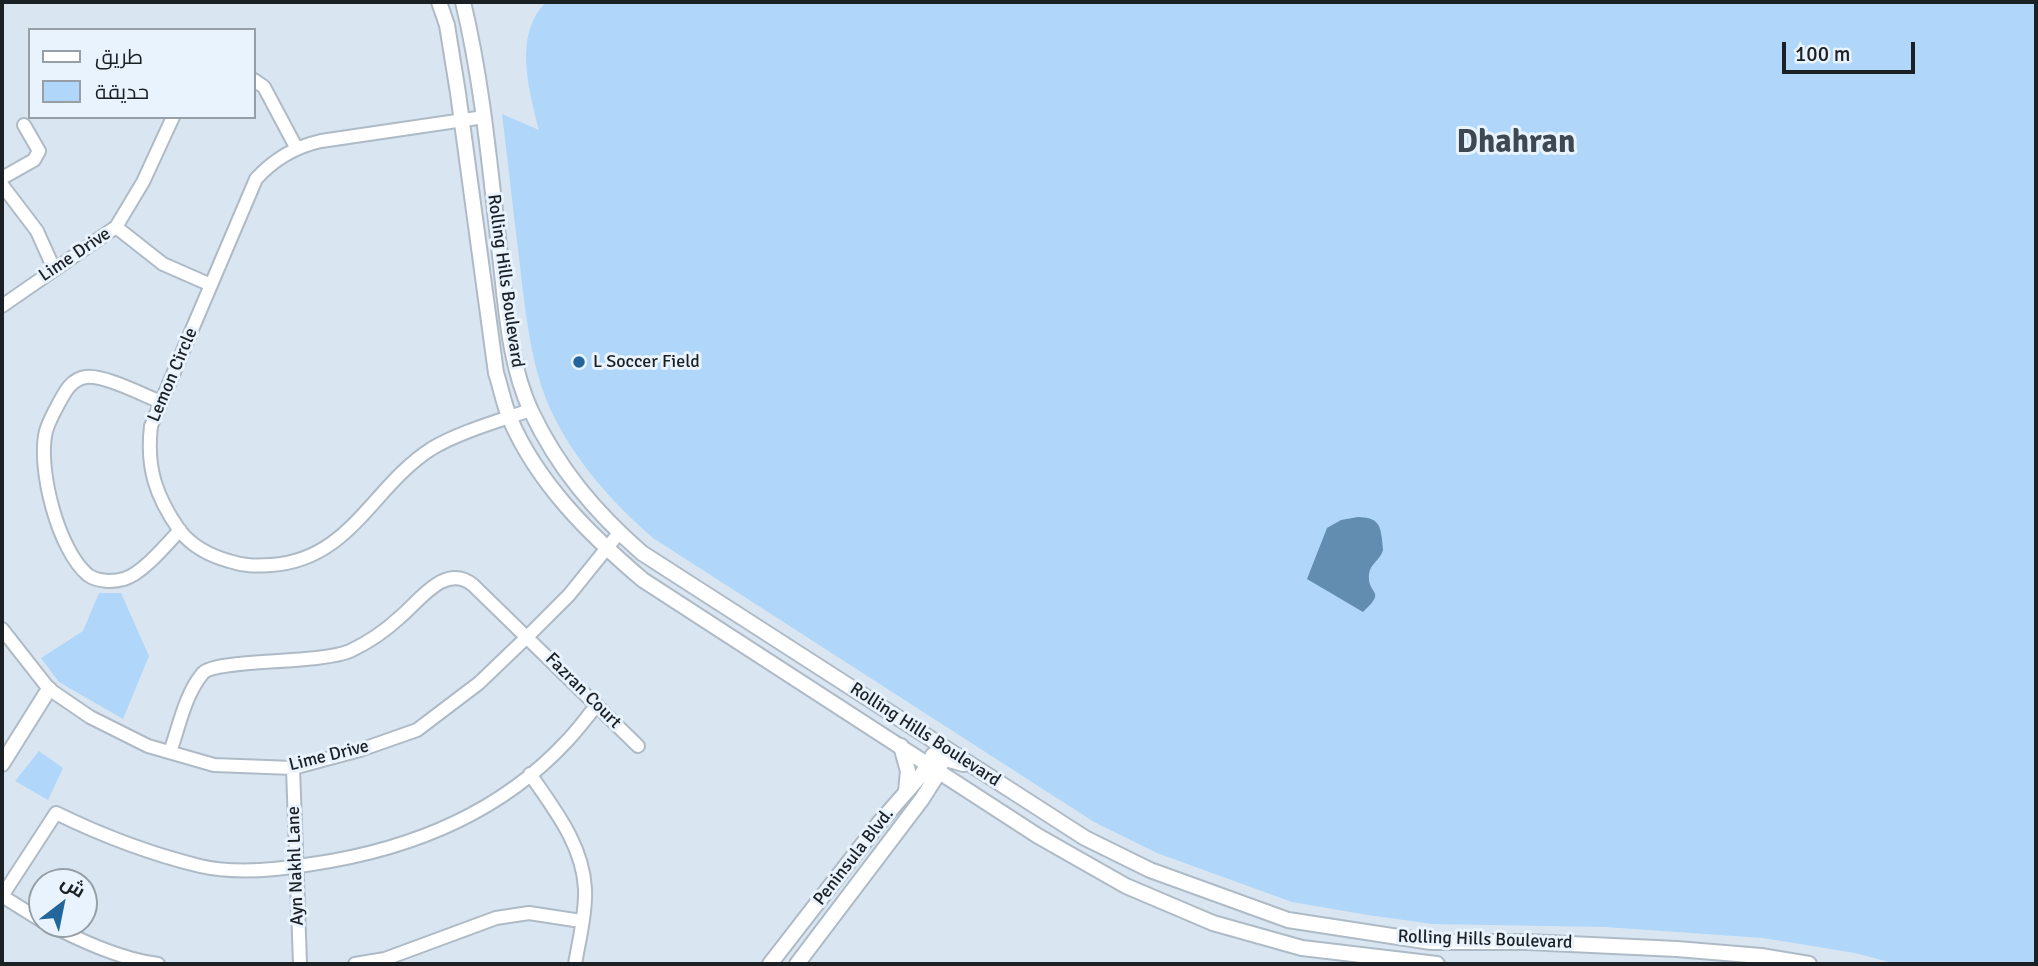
<!DOCTYPE html>
<meta charset="utf-8">
<style>
body{margin:0}
#map{position:relative;width:2038px;height:966px;overflow:hidden;background:#d9e6f2;font-family:Signika,Cairo,sans-serif}
canvas{display:block}
.frame{position:absolute;inset:0;border:4px solid #1b2024;pointer-events:none}
.legend{position:absolute;left:28px;top:28px;width:228px;height:91px;box-sizing:border-box;background:#e8f3fd;border:2px solid #969fa6;margin:0;padding:9px 12px;list-style:none;font-size:21px;color:#1b2024}
.legend li{display:flex;align-items:center;gap:14px;height:35px}
.legend b{width:35px;border:2px solid #969fa6}
.north{position:absolute;left:28px;top:868px;width:70px;height:70px;box-sizing:border-box;background:#e8f3fd;border:2px solid #969fa6;border-radius:50%;rotate:32deg;font-size:19px;font-weight:700;line-height:28px;text-align:center;color:#1b2024}
.north::after{content:'';display:block;margin:auto;width:24px;height:32px;background:#22669b;clip-path:polygon(50% 0,100% 100%,50% 72%,0 100%)}
.scale{position:absolute;left:1782px;top:42px;width:133px;height:32px;box-sizing:border-box;border:4px solid #1b2024;border-top:0;padding-left:9px;font-size:21px;line-height:24px;white-space:nowrap;color:#1b2024;-webkit-text-stroke:5px #e8f3fd;paint-order:stroke}
</style>
<div id="map">
<canvas width="2038" height="966"></canvas>
<div class="frame"></div>
<ul class="legend">
<li><b style="height:9px;background:#fff"></b>طريق</li>
<li><b style="height:19px;background:#b0d6f9"></b>حديقة</li>
</ul>
<div class="north">ش</div>
<div class="scale">100 m</div>
</div>
<script>
const ctx = document.querySelector('canvas').getContext('2d');
ctx.lineJoin = 'round';
function fill(path, color) {
  ctx.fillStyle = color;
  ctx.fill(path, 'evenodd');
}
function trace(path, color, width, dash) {
  ctx.strokeStyle = color;
  ctx.lineWidth = width;
  ctx.lineCap = dash ? 'butt' : 'round';
  ctx.setLineDash(dash || []);
  ctx.stroke(path);
}
function label(font, color, halo, rows, align = 'center') {
  ctx.font = font + ' Signika,sans-serif';
  ctx.lineWidth = 6;
  ctx.setLineDash([]);
  ctx.textBaseline = 'middle';
  ctx.strokeStyle = halo;
  ctx.fillStyle = color;
  for (const [text, x, y, turn = 0] of rows) {
    ctx.save();
    ctx.translate(x, y);
    ctx.rotate((+turn || 0) * Math.PI / 180);
    ctx.textAlign = isNaN(turn) ? turn : align;
    if (halo) ctx.strokeText(text, 0, 0);
    ctx.fillText(text, 0, 0);
    ctx.restore();
  }
}
const green = new Path2D(`
 M 546,2 L 2036,2 L 2036,964 L 1896,964 L 1855,953 L 1763,938 L 1605,927 L 1432,924 L 1368,915 L 1292,902 L 1157,853 L 1094,822 L 653,538 C 611,502 567,452 546,399 C 529,354 525,306 519,258 C 513,210 508,162 502,114 L 539,130 C 529,90 513,35 546,2 Z
 M 99,593 L 121,593 L 149,656 L 123,719 L 59,682 L 41,658 L 83,631 Z
 M 39,751 L 63,768 L 48,800 L 15,781 Z`);
const water = new Path2D(`
 M 1358,517 C 1375,518 1380,521 1382,539 C 1382,540 1383,549 1383,550 C 1381,559 1370,564 1369,574 C 1367,596 1388,589 1363,612 L 1307,579 L 1327,528 L 1341,520 Z`);
const minor = new Path2D(`
 M 254,80 L 264,87 L 297,149
 M 484,117 L 321,141 C 294,147 274,159 256,179 L 151,426 C 146,468 156,497 180,531 C 192,546 211,556 229,561 C 244,566 255,566 271,565 C 350,560 372,487 431,449 C 459,432 499,421 530,410
 M 2,178 L 34,160 L 39,151 L 24,125
 M 2,185 L 37,231 L 54,269
 M 116,227 L 163,264 L 211,285
 M 2,306 L 116,227 L 143,182 L 173,117
 M 161,402 C 143,395 105,375 86,377 C 72,379 66,390 60,401 C 55,410 49,421 46,431 C 37,468 58,550 88,575 C 98,582 113,582 124,579 C 142,574 167,544 180,530
 M 2,629 L 49,689 L 90,717 L 148,746 L 214,765 L 293,768 L 360,750 L 417,730 L 479,683 L 528,636 L 569,595 L 619,533
 M 170,752 C 179,727 185,694 203,673 C 216,659 320,664 350,651 C 367,643 385,631 399,618 C 419,602 445,562 473,585 L 638,746
 M 293,768 L 300,964
 M 530,774 C 554,809 583,845 585,889 C 586,913 579,941 575,964
 M 2,896 L 56,813 C 101,835 151,854 200,866 C 235,874 277,870 312,864 C 408,850 498,815 566,742 C 577,731 586,718 597,705
 M 2,896 L 42,921
 M 48,924 C 82,941 120,959 158,964
 M 355,964 L 385,959 L 496,918 L 529,913 L 581,921`);
const major = new Path2D(`
 M 439,2 L 447,25 L 458,93 L 496,373 C 501,388 504,405 510,419 C 538,484 590,535 643,580 L 1038,836 L 1126,886 L 1213,923 L 1302,948 L 1437,964
 M 463,2 C 483,85 490,170 500,255 C 506,306 509,364 531,411 C 558,468 595,512 642,553 L 1085,838 L 1150,870 L 1288,920 L 1431,942 L 1527,942 L 1677,949 L 1761,956 L 1809,964
 M 901,746 L 908,771 L 906,791
 M 2,764 L 49,689
 M 770,964 L 880,822 L 922,774 L 933,755 L 963,764
 M 797,964 L 922,799 L 936,777 L 941,764`);
const markers = [
 [579,362,7,"#22669b"]
];
const streetNames = [
 ["Lime Drive",75,255,-34],
 ["Rolling Hills Boulevard",505,281,82],
 ["Lemon Circle",173,375,-67],
 ["Fazran Court",583,691,45],
 ["Rolling Hills Boulevard",925,735,33],
 ["Lime Drive",329,756,-14],
 ["Peninsula Blvd.",854,857,-52],
 ["Ayn Nakhl Lane",296,866,-92],
 ["Rolling Hills Boulevard",1485,940,2]
];
const poiNames = [
 ["L Soccer Field",593,362]
];
const townNames = [
 ["Dhahran",1516,144]
];
fill(green, '#b0d6f9');
fill(water, '#628cb0');
trace(minor, '#aebbc6', 16);
trace(major, '#aebbc6', 18);
trace(minor, '#fff', 12);
trace(major, '#fff', 14);
for (const [x, y, r, color] of markers) {
  const dot = new Path2D();
  dot.arc(x, y, r, 0, 2 * Math.PI);
  ctx.fillStyle = color;
  ctx.fill(dot);
  trace(dot, '#e8f3fd', 2.5);
}
label('18px', '#1b2024', '#e8f3fd', streetNames);
label('18px', '#1b2024', '#e8f3fd', poiNames, 'left');
label('bold 32px', '#3d4852', '#e8f3fd', townNames);
</script>
